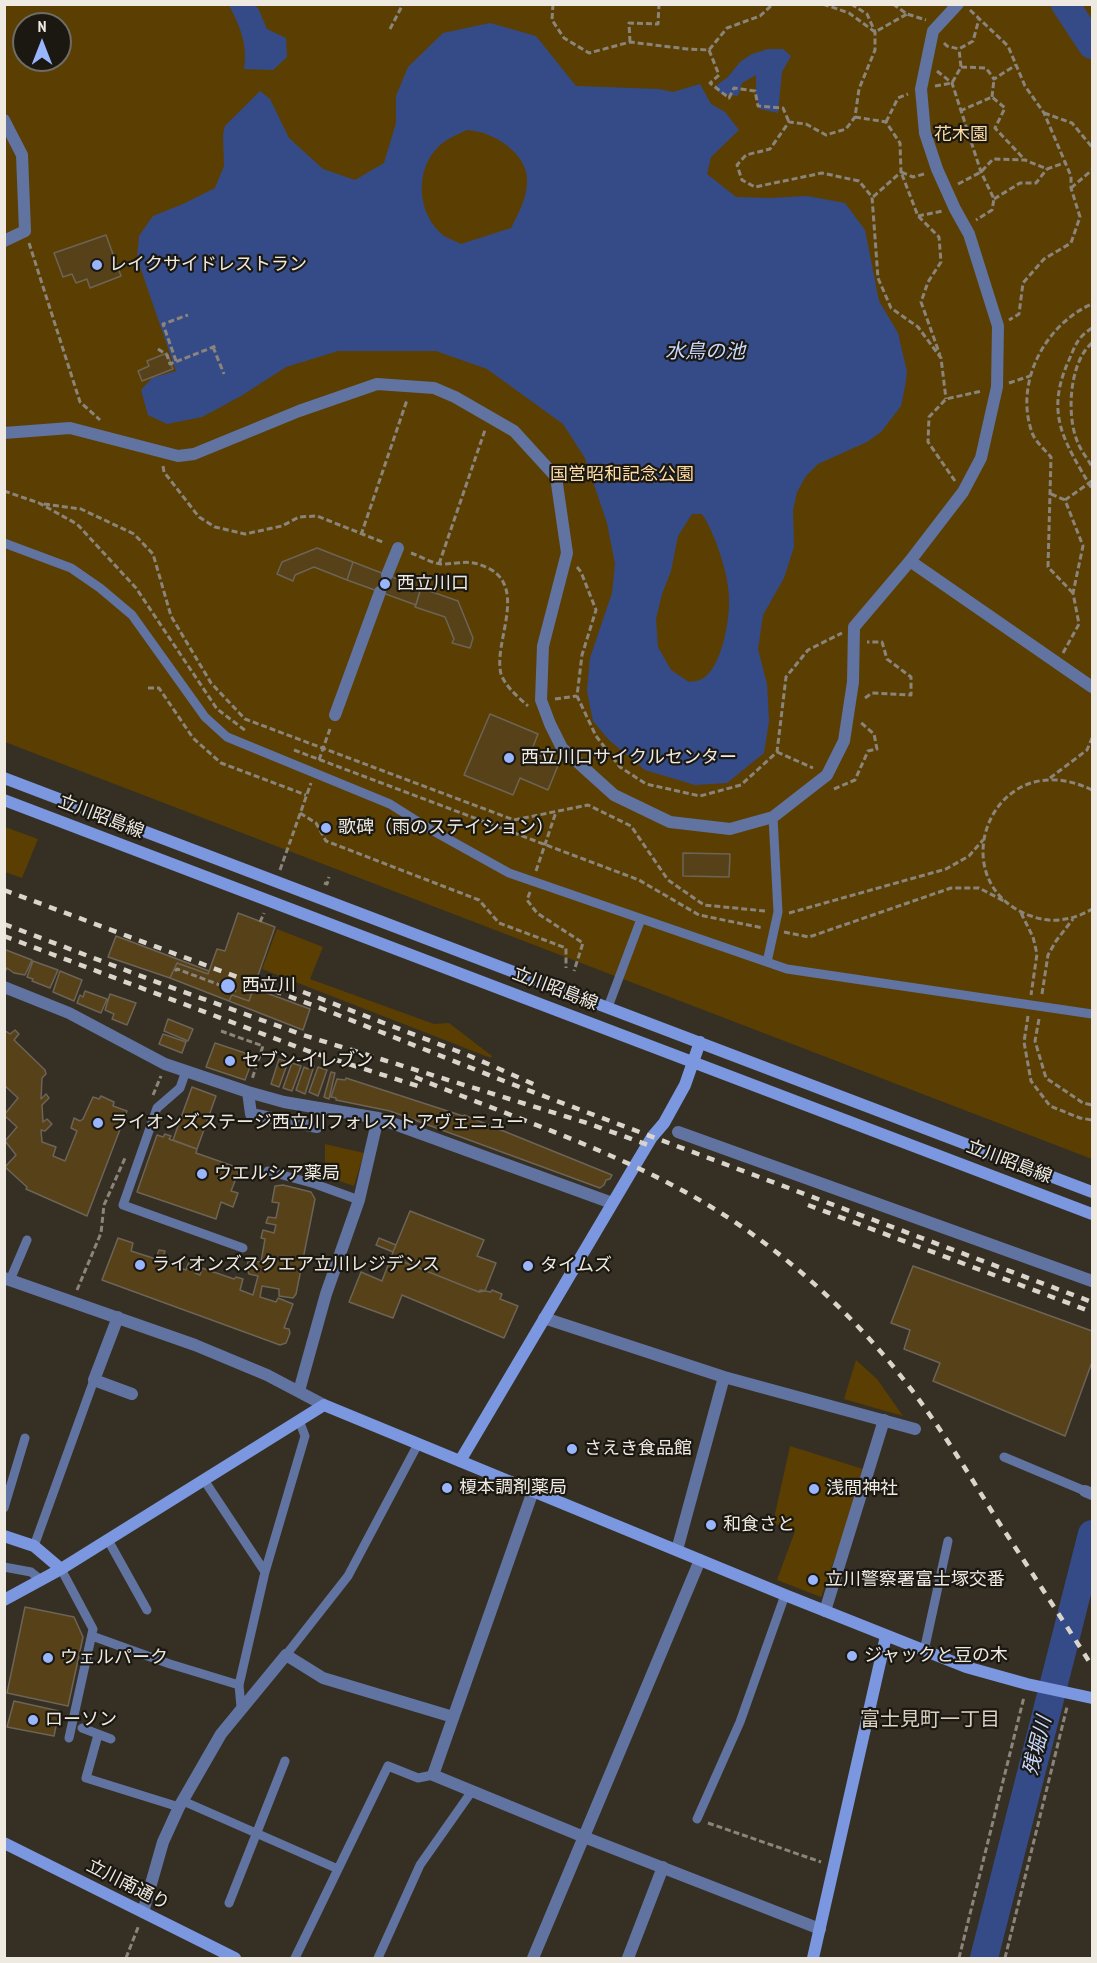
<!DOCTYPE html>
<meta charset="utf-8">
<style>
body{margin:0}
#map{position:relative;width:1097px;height:1963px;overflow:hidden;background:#362f23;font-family:"PT Sans Narrow",sans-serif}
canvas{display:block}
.frame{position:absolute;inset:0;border:6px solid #eeeae2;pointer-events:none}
.north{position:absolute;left:12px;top:12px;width:60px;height:60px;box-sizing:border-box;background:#1b1812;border:2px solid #6f6c65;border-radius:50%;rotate:0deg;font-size:16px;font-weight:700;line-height:24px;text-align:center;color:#eeeae2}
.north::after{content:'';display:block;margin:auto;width:21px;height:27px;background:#99b5fd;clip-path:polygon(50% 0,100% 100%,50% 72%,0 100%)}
</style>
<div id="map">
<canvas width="1097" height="1963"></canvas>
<div class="frame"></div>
<div class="north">N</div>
</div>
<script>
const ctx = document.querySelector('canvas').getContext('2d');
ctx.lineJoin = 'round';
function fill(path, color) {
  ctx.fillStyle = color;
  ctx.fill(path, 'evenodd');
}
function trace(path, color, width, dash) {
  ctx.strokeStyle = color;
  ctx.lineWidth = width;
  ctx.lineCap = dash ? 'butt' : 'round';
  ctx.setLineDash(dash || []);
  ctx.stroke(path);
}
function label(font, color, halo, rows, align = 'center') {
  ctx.font = font + ' "PT Sans Narrow","Noto Sans JP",sans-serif';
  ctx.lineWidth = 4.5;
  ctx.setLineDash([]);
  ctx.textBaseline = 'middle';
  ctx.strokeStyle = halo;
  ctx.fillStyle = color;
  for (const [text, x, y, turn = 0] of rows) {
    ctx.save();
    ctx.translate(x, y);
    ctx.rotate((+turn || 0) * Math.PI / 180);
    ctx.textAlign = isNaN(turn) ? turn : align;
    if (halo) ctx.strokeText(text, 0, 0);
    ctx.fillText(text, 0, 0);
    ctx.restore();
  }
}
const green = new Path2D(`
 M 4,5 L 1092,5 L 1092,1159 L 5,742 ZM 24,24 L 60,24 L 60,60 L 24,60 Z
 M 5,827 L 38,839 L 22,878 L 5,872 Z
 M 277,929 L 323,947 L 310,979 L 434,1024 L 449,1023 L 492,1056 L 491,1058 L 262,969 Z
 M 325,1144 L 364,1153 L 354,1186 L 325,1176 Z
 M 856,1360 L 877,1379 L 903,1416 L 844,1399 Z
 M 790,1446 L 866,1470 L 821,1597 L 777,1580 L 795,1531 L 773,1523 Z`);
const water = new Path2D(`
 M 229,5 L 253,5 L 258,8 L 267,29 L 286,38 L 287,57 L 273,70 L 244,69 C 248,44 240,27 229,5 Z
 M 490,23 L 536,36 L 576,86 L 659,89 L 673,92 L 700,84 L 711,104 L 725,112 L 739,130 L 711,157 L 707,174 L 736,197 L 770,198 L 807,196 L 845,203 L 865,230 L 879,301 L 898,333 L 907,372 L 905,386 L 901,406 L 881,432 L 867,442 L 818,464 L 806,476 L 797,492 L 793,510 L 794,547 L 784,578 L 763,615 L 758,649 L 767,684 L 769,721 L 764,753 L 727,783 L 695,785 L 645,770 L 609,740 L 593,721 L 587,691 L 590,658 L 612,593 L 615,564 L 607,523 L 585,458 L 563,424 L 487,369 L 436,351 L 338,351 L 286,367 L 241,396 L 202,417 L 167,424 L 148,415 L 141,390 L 152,378 L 176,371 L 137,258 L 139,236 L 153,216 L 183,204 L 215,188 L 224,166 L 223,135 L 225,126 L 260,91 L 270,99 L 289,138 L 323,169 L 355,180 L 384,163 L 396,123 L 396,96 L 408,67 L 443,33 ZM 467,130 C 493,131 530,154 527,184 C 526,200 518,214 511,228 L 461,244 C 456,241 449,239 444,236 C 417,215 414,171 438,147 C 446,139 456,135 467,130 ZM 692,514 L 702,514 C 715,533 729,575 729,598 C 730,619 722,668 702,679 C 699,681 693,681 689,682 L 671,670 L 658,647 L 656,619 L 662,594 L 671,571 L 678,536 Z
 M 768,49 L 783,49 L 791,56 L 782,72 L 778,113 L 760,109 L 756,97 L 756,75 L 742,83 L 738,96 L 721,94 L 714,87 L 728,77 L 740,62 L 752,54 Z`);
const river = new Path2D(`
 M 1065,4 L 1092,45
 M 984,1958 L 1092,1534`);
const building = new Path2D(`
 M 106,235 L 121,276 L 90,288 L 87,279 L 76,283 L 72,274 L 63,277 L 54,253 Z
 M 167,353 L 173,369 L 142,381 L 138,371 L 149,366 L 147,361 Z
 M 317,548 L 353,562 L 347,580 L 314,567 L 295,575 L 293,581 L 277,574 L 282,562 Z
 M 353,562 L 421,588 L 416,605 L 347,580 Z
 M 421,588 L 458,601 L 473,638 L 470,648 L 452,643 L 454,639 L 445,617 L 415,607 Z
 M 490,714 L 538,734 L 531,752 L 559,763 L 548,790 L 520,778 L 513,795 L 464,775 Z
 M 683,853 L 730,854 L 729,877 L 683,876 Z
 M 238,913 L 275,927 L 249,1001 L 232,995 L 229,1001 L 170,978 L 177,963 L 208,974 L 217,949 L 225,951 Z
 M 116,936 L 209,971 L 208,974 L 177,963 L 170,978 L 108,957 Z
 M 6,950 L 32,960 L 25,975 L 14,973 L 7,968 L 4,974 L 4,954 Z
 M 33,961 L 58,970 L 50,988 L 32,981 L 33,979 L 27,977 Z
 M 60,971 L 82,980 L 74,1001 L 53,992 Z
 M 253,988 L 310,1009 L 303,1030 L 229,1001 L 232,995 L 249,1001 Z
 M 85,991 L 107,999 L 101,1013 L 77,1003 L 80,995 L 83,997 Z
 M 110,994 L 136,1003 L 127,1025 L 112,1019 L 114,1014 L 105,1010 Z
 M 168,1019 L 193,1029 L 188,1041 L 164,1031 Z
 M 4,1030 L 10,1034 L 15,1030 L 19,1034 L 14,1040 L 45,1070 L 46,1074 L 42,1078 L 41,1099 L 46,1094 L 49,1098 L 42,1105 L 43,1122 L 47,1119 L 52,1124 L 45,1131 L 41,1130 L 42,1142 L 56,1147 L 53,1156 L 65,1161 L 77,1131 L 71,1128 L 74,1118 L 80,1121 L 83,1119 L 93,1097 L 99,1099 L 101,1096 L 114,1102 L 113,1106 L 127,1111 L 87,1216 L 26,1189 L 27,1187 L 5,1167 L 16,1155 L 5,1141 L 17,1127 L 4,1115 L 18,1098 L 4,1085 Z
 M 163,1034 L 186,1042 L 182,1053 L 159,1044 Z
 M 215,1043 L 254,1056 L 245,1080 L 206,1067 Z
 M 279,1059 L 288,1062 L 279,1087 L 271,1084 Z
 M 292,1063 L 301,1066 L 292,1091 L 283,1088 Z
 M 310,1065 L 314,1066 L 305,1094 L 296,1090 L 304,1067 L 308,1069 Z
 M 318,1067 L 327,1070 L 318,1096 L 309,1092 Z
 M 331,1072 L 335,1073 L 329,1099 L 324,1097 Z
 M 346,1078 L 463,1116 L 464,1115 L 612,1175 L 610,1179 L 606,1180 L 604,1185 L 600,1188 L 390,1111 L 336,1100 L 336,1098 L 331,1097 L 337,1079 L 345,1080 Z
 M 192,1087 L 216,1096 L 197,1149 L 173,1140 Z
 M 165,1134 L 171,1136 L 169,1139 L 197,1149 L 196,1153 L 236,1167 L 234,1170 L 239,1171 L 231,1191 L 238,1193 L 233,1207 L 221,1202 L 216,1219 L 137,1192 L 157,1135 L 163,1137 Z
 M 283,1185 L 311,1192 L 315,1199 L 296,1294 L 293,1298 L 279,1296 L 279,1289 L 262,1286 L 260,1297 L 276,1302 L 278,1298 L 293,1304 L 284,1328 L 289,1329 L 290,1333 L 286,1343 L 280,1345 L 102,1280 L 118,1238 L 133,1243 L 131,1251 L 156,1259 L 159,1250 L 165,1251 L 162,1261 L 186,1270 L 190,1259 L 198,1262 L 195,1273 L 200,1275 L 202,1268 L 234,1279 L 236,1277 L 243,1279 L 240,1290 L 253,1295 L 258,1276 L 249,1274 L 247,1268 L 248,1261 L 261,1262 L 265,1239 L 261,1238 L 263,1230 L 274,1233 L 276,1225 L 266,1223 L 268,1217 L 276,1218 L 279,1203 L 272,1202 L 275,1186 Z
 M 410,1211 L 484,1240 L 477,1256 L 496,1263 L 485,1291 L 479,1292 L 391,1257 Z
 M 379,1238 L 396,1245 L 393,1252 L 376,1245 Z
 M 391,1257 L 479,1292 L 480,1290 L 491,1292 L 492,1290 L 502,1294 L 500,1299 L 518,1306 L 504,1338 L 402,1295 L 393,1318 L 349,1302 L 361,1272 L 382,1281 Z
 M 913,1266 L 1092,1331 L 1092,1362 L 1065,1436 L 933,1381 L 940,1363 L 904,1349 L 910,1330 L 891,1323 Z
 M 25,1607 L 74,1617 L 83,1637 L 68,1706 L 7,1693 Z
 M 14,1701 L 59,1711 L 54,1736 L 7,1727 Z`);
const path = new Path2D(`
 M 553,4 L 552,20 L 564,38 L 589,53 L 630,42 L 687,49 L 709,50 L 727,28 L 760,16 L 773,4
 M 823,4 L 849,13 L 875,32 L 907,14
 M 851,4 L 867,14 L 875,32 L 875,50 L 859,89 L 855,117 L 846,129 L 826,135 L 806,124 L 789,122 L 770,149 L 746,155 L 737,165 L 742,180 L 755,187 L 822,173 L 859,181 L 872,197 L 878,278 L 891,308 L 918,327 L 941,358 L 946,399
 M 893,4 L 907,14 L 926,20
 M 970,10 L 1008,46 L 1025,86 L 1044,113 L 1071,176 L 1071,188 L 1080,217 L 1071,243 L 1044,259 L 1023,283 L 1019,314 L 1009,320
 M 390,29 L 403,4
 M 630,42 L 629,23 L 658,24 L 659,4
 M 944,43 L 947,46 L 959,49 L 973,41 L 979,19
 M 709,50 L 719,75 L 710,83 L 729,98 L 734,88 L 755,91 L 758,106 L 783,108 L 789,122
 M 961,67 L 986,68 L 994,79 L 1016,65
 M 937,71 L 952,83 L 981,172 L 994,199 L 992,210 L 976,220
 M 935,86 L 952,83 L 961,67 L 959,49
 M 992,97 L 994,79
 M 960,111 L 992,97 L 1005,108 L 995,128 L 1025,160
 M 1044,113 L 1072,123 L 1092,147
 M 855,117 L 886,122 L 900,143 L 901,172 L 873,197
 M 886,122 L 898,98 L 908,94
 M 924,174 L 913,177 L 901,172 L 918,216 L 939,237 L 941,262 L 928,282 L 921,302 L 940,355
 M 958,184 L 981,172 L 993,159 L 1025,160 L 1047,169 L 1064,163
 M 1071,188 L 1092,170
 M 994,199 L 1020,183 L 1036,183 L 1047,169
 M 918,216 L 943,211
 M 29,243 L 80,402 L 100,420
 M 1092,328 C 1077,338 1076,344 1069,360 C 1044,415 1065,442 1092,489
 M 1092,343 C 1069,362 1066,417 1078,443 C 1081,451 1088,459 1092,467
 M 213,347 L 224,374
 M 158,349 L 167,355 L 170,364 L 216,346
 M 176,361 L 163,324 L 188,315
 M 1009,383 L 1030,376
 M 163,466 L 164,472 L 199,517 L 215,527 L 245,534 L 282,526 L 299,517 L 317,516 L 385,543
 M 955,481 L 928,442 L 929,417 L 946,399 L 982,391
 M 4,491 L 39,503 L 77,524 L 136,588 L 217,709 L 246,731
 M 1051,494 L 1065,500
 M 44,504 L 81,509 L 134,534 L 153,554 L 171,616 L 211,683 L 245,719 L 514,820 L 588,805 L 631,826 L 668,880 L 704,905 L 765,911
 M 361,535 L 407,400
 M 411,553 C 420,556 431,563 441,564 C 462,564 469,558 490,569 C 527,590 493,643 501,674 C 505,686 519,698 528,706
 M 439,564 L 485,430
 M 577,567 L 581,572 L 596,610 L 582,655 L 577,696 L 596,736 L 620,767 L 646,784 L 700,796 L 741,785 L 777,752 L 786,677 L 808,650 L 842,633
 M 1073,593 L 1048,567 L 1051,457 C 1045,450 1037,443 1033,435 C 1013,385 1044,325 1092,304
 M 1063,653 L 1079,624 L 1073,593 L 1083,546 L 1065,500 L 1092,481
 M 148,688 L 159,688 L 193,738 L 221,763 L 306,795
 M 865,698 L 872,693 L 911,695 L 911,677 L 887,659 L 882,642 L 867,642
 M 555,699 L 577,696
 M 294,750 L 639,880 L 699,915 L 763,928
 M 777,752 L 813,768
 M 319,760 L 331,726
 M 1050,778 L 1087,750 L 1092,738
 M 834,789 L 855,780 L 868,751 L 877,749 L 874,734 L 859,721
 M 1092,790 C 992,741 938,883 1031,916 C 1051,924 1074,920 1092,909
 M 300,813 L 316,823 L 326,841 L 479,900 L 499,923 L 566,948 L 566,968
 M 280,870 L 311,783
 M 536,871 L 556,812
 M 324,883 L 327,884 L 329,877
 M 530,892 L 527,900 L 537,913 L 583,943 L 574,971
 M 789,913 L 946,869 L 969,856 L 983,840
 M 1021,913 L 1033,937 L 1037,954 L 1031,995
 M 260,922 L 264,913
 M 784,932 L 809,937 L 951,888 L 979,888 L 1004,901
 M 175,971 L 177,969 L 236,991
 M 1042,994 L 1048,955 L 1056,941 L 1073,919
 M 1028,1016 L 1024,1042 L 1031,1081 L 1050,1106 L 1080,1118 L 1092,1120
 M 1039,1019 L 1035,1041 L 1046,1078 L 1083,1103 L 1092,1105
 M 221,1031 L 263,1046 L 252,1079
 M 153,1095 L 161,1076
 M 77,1290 L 101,1233 L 104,1205 L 126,1156
 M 708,1823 L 821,1862
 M 126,1958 L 139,1925
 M 959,1958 L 1024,1697
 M 1005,1958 L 1067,1707`);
const lane = new Path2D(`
 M 4,543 L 71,568 L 100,588 L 132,615 L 205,717 L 227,737 L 390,804 L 428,828 L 509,873 L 787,969 L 1092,1014
 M 767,962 L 778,912 L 773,817
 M 608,1007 L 641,919
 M 186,1071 L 180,1088 L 157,1108 L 123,1205 L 243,1248
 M 268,1171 L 315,1184 L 359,1200
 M 10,1280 L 27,1240
 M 1004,1457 L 1085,1491
 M 204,1480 L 265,1572
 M 4,1508 L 25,1438
 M 108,1540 L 147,1610
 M 34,1546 L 94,1380
 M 4,1567 L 31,1572 L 41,1580
 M 61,1569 L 93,1629 L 69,1738
 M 92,1636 L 170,1664 L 239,1685
 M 924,1651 L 948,1541
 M 286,1655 L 348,1576 L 418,1444
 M 241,1707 L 239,1685 L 265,1572 L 305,1436 L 299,1420
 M 82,1728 L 111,1739
 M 98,1735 L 86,1778 L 179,1807
 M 183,1801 L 338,1869
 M 697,1819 L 740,1722 L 785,1595
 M 229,1903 L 285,1761
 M 295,1958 L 388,1766 L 418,1778 L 433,1775
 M 378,1958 L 420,1865 L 472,1791`);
const street = new Path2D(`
 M 4,120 L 22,155 L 25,231 L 4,241
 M 4,433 L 70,428 L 178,456 L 194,454 L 299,411 L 377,384 L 434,388 L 455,397 L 514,431 L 556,477 L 567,553 L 543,646 L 541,700 L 550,724 L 562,748 L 614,795 L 670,822 L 730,829 L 773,817 L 827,775 L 844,741 L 853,682 L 854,627 L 910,561 L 963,492 L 981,458 L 997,387 L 998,326 L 969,234 L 955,209 L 937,169 L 925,133 L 921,89 L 933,31 L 958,4
 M 910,561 L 1092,687
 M 387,575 L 398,548
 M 335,715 L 380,592
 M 4,987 L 69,1013 L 165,1064 L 248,1092 L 284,1102 L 378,1118 L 612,1203
 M 248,1092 L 251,1114 L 317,1127 L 320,1108
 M 678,1132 L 1092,1281
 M 4,1278 L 195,1345 L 267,1375 L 324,1405
 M 118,1317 L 94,1380 L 132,1394
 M 544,1318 L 724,1377 L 915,1429
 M 299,1391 L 326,1294 L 359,1200 L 378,1118
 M 533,1491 L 433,1775 L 584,1837 L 820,1929
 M 1085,1491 L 1092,1494
 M 677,1550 L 724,1377
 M 825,1611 L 884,1420
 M 143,1912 L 163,1842 L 179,1807 L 221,1734 L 286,1655 L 323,1678 L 453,1717
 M 533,1958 L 700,1560
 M 628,1958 L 663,1867`);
const secondary = new Path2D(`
 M 4,778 L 1092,1192
 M 4,800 L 1092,1214
 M 460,1461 L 634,1167 L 652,1137 L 664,1123 L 685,1085 L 700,1042
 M 4,1536 L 34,1546 L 61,1569
 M 4,1600 L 61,1569 L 324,1405 L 785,1595 L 966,1667 L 1027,1684 L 1092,1698
 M 4,1843 L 235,1958
 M 813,1958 L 886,1636`);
const rail = new Path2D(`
 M 4,890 L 323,1009 L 509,1083 L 1092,1302
 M 4,924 L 162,984 L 303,1035 L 587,1123 L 651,1146
 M 4,936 L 308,1051 L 424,1088
 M 303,992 L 470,1056 L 540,1087
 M 415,1077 C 506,1115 602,1146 689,1194 C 777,1243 854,1313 914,1393 C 944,1433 970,1476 996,1518 C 1028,1567 1061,1617 1092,1666
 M 808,1205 L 1092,1312`);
const markers = [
 [97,265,6,"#99b5fd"],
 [385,584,6,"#99b5fd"],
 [509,758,6,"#99b5fd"],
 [326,828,6,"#99b5fd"],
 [228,986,8,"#99b5fd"],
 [230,1061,6,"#99b5fd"],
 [98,1123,6,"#99b5fd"],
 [202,1174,6,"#99b5fd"],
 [140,1265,6,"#99b5fd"],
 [528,1266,6,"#99b5fd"],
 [572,1449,6,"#99b5fd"],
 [447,1488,6,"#99b5fd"],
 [814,1489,6,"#99b5fd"],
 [711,1525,6,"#99b5fd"],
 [813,1580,6,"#99b5fd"],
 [852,1656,6,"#99b5fd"],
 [48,1658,6,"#99b5fd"],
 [33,1720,6,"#99b5fd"]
];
const parkNames = [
 ["花木園",961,135],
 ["国営昭和記念公園",622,475]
];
const poiNames = [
 ["レイクサイドレストラン",109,265],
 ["西立川口",397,584],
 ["西立川口サイクルセンター",521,758],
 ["歌碑（雨のステイション）",338,828],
 ["西立川",242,986],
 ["セブン-イレブン",242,1061],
 ["ライオンズステージ西立川フォレストアヴェニュー",110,1123],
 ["ウエルシア薬局",214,1174],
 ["ライオンズスクエア立川レジデンス",152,1265],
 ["タイムズ",540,1266],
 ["さえき食品館",584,1449],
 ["榎本調剤薬局",459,1488],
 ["浅間神社",826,1489],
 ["和食さと",723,1525],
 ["立川警察署富士塚交番",825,1580],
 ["ジャックと豆の木",864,1656],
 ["ウェルパーク",60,1658],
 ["ローソン",45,1720]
];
const streetNames = [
 ["立川昭島線",101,817,21],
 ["立川昭島線",555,989,21],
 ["立川昭島線",1009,1162,21],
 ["立川南通り",128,1885,27]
];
const waterNames = [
 ["水鳥の池",705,352],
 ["残堀川",1038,1746,-76]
];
const neighbourhoodNames = [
 ["富士見町一丁目",930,1720]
];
fill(green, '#5b3f02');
fill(water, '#354b88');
trace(river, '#354b88', 28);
fill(building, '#574119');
trace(building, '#6c6457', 1.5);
trace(path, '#8a847a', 3, [6, 3]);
trace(lane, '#6173a0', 9);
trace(street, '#6173a0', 12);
trace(secondary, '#7b97e0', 12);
trace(rail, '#d9d5cc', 4.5, [8, 8]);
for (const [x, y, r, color] of markers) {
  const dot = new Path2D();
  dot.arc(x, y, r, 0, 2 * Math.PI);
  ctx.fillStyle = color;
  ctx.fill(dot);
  trace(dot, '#1b1812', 2);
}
label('18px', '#fddba3', '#1b1812', parkNames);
label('18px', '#eeeae2', '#1b1812', poiNames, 'left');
label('18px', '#eeeae2', '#1b1812', streetNames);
label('italic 20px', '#c9d9fe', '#1b1812', waterNames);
label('20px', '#dad1c2', '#1b1812', neighbourhoodNames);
</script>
